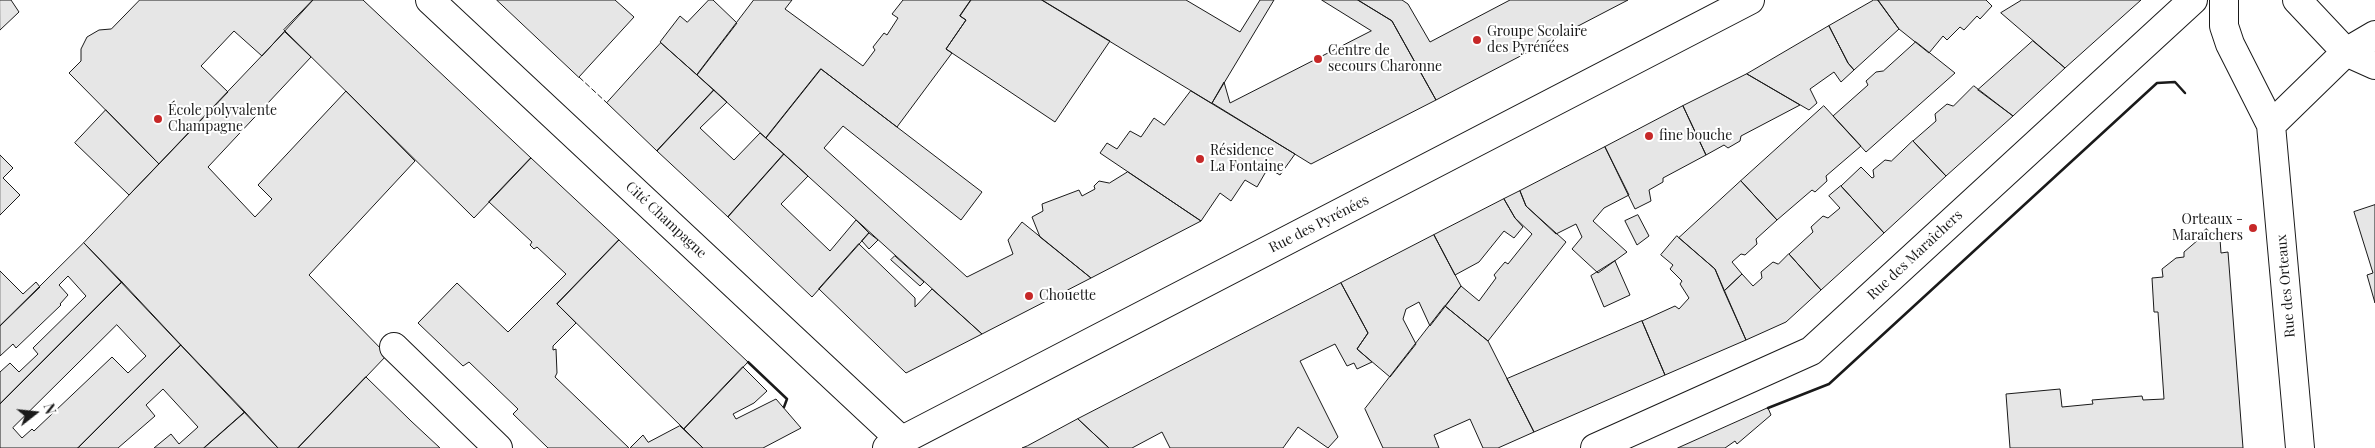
<!DOCTYPE html>
<meta charset="utf-8">
<style>
body{margin:0}
#map{position:relative;width:2375px;height:448px;overflow:hidden;background:#fff;font-family:"Playfair Display",serif}
canvas{display:block}
.north{position:absolute;left:10px;top:388px;width:50px;height:50px;-webkit-text-stroke:4px #fff;paint-order:stroke;rotate:74deg;font-size:14px;font-weight:700;line-height:20px;text-align:center;color:#1a1a1a}
.north::after{content:'';display:block;margin:auto;width:18px;height:22px;background:#1a1a1a;clip-path:polygon(50% 0,100% 100%,50% 72%,0 100%)}
</style>
<div id="map">
<canvas width="2375" height="448"></canvas>
<div class="north">N</div>
</div>
<script>
const ctx = document.querySelector('canvas').getContext('2d');
ctx.lineJoin = 'round';
function fill(path, color) {
  ctx.fillStyle = color;
  ctx.fill(path, 'evenodd');
}
function trace(path, color, width, dash) {
  ctx.strokeStyle = color;
  ctx.lineWidth = width;
  ctx.lineCap = dash ? 'butt' : 'round';
  ctx.setLineDash(dash || []);
  ctx.stroke(path);
}
function label(font, color, halo, rows, align = 'center') {
  ctx.font = font + ' "Playfair Display",serif';
  ctx.lineWidth = 4;
  ctx.setLineDash([]);
  ctx.textBaseline = 'middle';
  ctx.strokeStyle = halo;
  ctx.fillStyle = color;
  for (const [text, x, y, turn = 0] of rows) {
    ctx.save();
    ctx.translate(x, y);
    ctx.rotate((+turn || 0) * Math.PI / 180);
    ctx.textAlign = isNaN(turn) ? turn : align;
    if (halo) ctx.strokeText(text, 0, 0);
    ctx.fillText(text, 0, 0);
    ctx.restore();
  }
}
const building = new Path2D(`
 M 0,0 L 11,0 L 19,12 L 0,30 Z
 M 140,0 L 313,0 L 262,56 L 234,31 L 201,66 L 228,92 L 159,164 L 69,73 L 81,61 L 81,49 L 87,37 L 99,30 L 111,29 Z
 M 313,0 L 363,0 L 531,158 L 474,218 L 284,30 Z
 M 497,0 L 615,0 L 634,17 L 579,77 Z
 M 709,0 L 713,0 L 737,23 L 697,75 L 660,42 L 680,16 L 687,22 Z
 M 754,0 L 792,0 L 785,9 L 863,66 L 875,50 L 873,47 L 884,33 L 887,35 L 898,18 L 892,14 L 903,0 L 971,0 L 960,16 L 966,20 L 946,49 L 952,53 L 897,127 L 821,69 L 766,138 L 697,75 Z
 M 971,0 L 1042,0 L 1110,41 L 1055,122 L 946,49 L 966,20 L 960,16 Z
 M 1042,0 L 1186,0 L 1240,32 L 1260,0 L 1274,0 L 1212,103 Z
 M 1322,0 L 1358,0 L 1392,21 L 1436,100 L 1311,164 L 1212,103 L 1224,82 L 1230,103 L 1371,31 Z
 M 1358,0 L 1402,0 L 1408,4 L 1430,42 L 1510,0 L 1628,0 L 1436,100 L 1392,21 Z
 M 1874,0 L 1878,0 L 1899,29 L 1854,70 L 1848,63 L 1829,26 Z
 M 1878,0 L 1986,0 L 1992,6 L 1980,19 L 1977,16 L 1964,30 L 1960,27 L 1947,40 L 1943,36 L 1929,53 L 1899,29 Z
 M 2022,0 L 2141,0 L 2065,68 L 2001,13 Z
 M 1829,26 L 1848,63 L 1854,70 L 1841,82 L 1834,72 L 1810,89 L 1817,103 L 1809,110 L 1747,74 Z
 M 285,32 L 311,57 L 208,167 L 255,217 L 272,199 L 258,185 L 346,91 L 415,161 L 309,275 L 387,355 L 298,448 L 278,448 L 84,243 Z
 M 2033,41 L 2065,68 L 2013,116 L 1978,90 Z
 M 1916,42 L 1955,73 L 1866,152 L 1833,116 L 1868,85 L 1866,81 L 1876,72 L 1883,71 Z
 M 661,43 L 714,90 L 657,151 L 607,103 Z
 M 821,69 L 982,192 L 961,220 L 843,126 L 824,148 L 967,277 L 1013,254 L 1008,240 L 1022,222 L 1091,278 L 982,334 L 766,138 Z
 M 1747,74 L 1800,105 L 1741,136 L 1740,141 L 1728,148 L 1724,145 L 1706,155 L 1683,106 Z
 M 1974,86 L 2013,116 L 1946,176 L 1913,141 L 1936,121 L 1935,114 L 1947,104 L 1953,106 Z
 M 714,90 L 727,102 L 700,128 L 734,160 L 760,133 L 784,154 L 728,217 L 657,151 Z
 M 1191,91 L 1295,154 L 1280,175 L 1268,168 L 1257,187 L 1245,180 L 1231,201 L 1220,193 L 1201,221 L 1100,153 L 1107,143 L 1117,149 L 1130,131 L 1141,137 L 1154,118 L 1164,125 Z
 M 1683,106 L 1706,155 L 1663,178 L 1663,182 L 1649,190 L 1651,201 L 1635,209 L 1605,147 Z
 M 1824,106 L 1861,146 L 1826,176 L 1827,181 L 1815,192 L 1812,190 L 1777,220 L 1741,181 Z
 M 106,110 L 159,164 L 129,195 L 75,143 Z
 M 1913,141 L 1946,176 L 1884,233 L 1841,186 L 1861,167 L 1872,178 L 1874,177 L 1873,170 L 1885,160 L 1891,161 Z
 M 1605,147 L 1629,195 L 1604,208 L 1593,221 L 1627,252 L 1598,273 L 1572,249 L 1582,237 L 1576,224 L 1556,234 L 1526,206 L 1520,191 Z
 M 784,154 L 808,176 L 781,204 L 830,251 L 856,220 L 869,233 L 812,297 L 728,217 Z
 M 0,155 L 13,168 L 3,178 L 20,195 L 0,215 Z
 M 531,158 L 619,240 L 557,304 L 576,323 L 553,346 L 553,350 L 556,349 L 557,373 L 555,377 L 629,448 L 548,448 L 513,414 L 518,409 L 469,362 L 463,366 L 418,323 L 457,283 L 508,332 L 566,274 L 537,247 L 534,249 L 530,245 L 532,242 L 489,202 Z
 M 1128,172 L 1201,221 L 1091,278 L 1040,237 L 1032,217 L 1043,211 L 1042,204 L 1079,190 L 1082,196 L 1095,189 L 1094,186 L 1099,181 L 1109,183 Z
 M 1741,181 L 1777,220 L 1756,239 L 1757,244 L 1745,255 L 1741,254 L 1732,262 L 1742,274 L 1724,291 L 1715,269 L 1679,238 Z
 M 1841,186 L 1884,233 L 1821,290 L 1789,254 L 1813,232 L 1811,227 L 1823,216 L 1828,218 L 1840,208 L 1829,196 Z
 M 1520,191 L 1526,206 L 1566,242 L 1488,341 L 1445,306 L 1461,286 L 1479,301 L 1496,278 L 1494,275 L 1505,262 L 1508,264 L 1532,234 L 1515,218 L 1504,199 Z
 M 1504,199 L 1515,218 L 1523,227 L 1514,238 L 1504,231 L 1479,262 L 1455,275 L 1434,235 Z
 M 2375,205 L 2375,303 L 2367,275 L 2373,273 L 2354,212 Z
 M 1638,215 L 1649,236 L 1637,245 L 1625,221 Z
 M 869,233 L 878,240 L 869,249 L 862,241 Z
 M 1434,235 L 1461,286 L 1430,326 L 1419,302 L 1406,309 L 1403,319 L 1416,344 L 1390,377 L 1357,349 L 1368,333 L 1341,283 Z
 M 1677,236 L 1715,269 L 1746,340 L 1665,375 L 1642,321 L 1675,306 L 1679,309 L 1689,298 L 1680,284 L 1682,281 L 1670,269 L 1673,265 L 1661,255 Z
 M 2220,239 L 2221,253 L 2228,252 L 2243,448 L 2010,448 L 2006,394 L 2060,389 L 2062,407 L 2093,404 L 2092,400 L 2142,396 L 2143,400 L 2164,399 L 2158,312 L 2154,312 L 2152,278 L 2163,277 L 2162,269 L 2176,258 L 2184,257 L 2184,252 L 2198,240 Z
 M 619,240 L 748,362 L 684,429 L 557,304 Z
 M 84,243 L 122,282 L 0,404 L 0,372 L 10,363 L 19,372 L 38,354 L 33,348 L 86,296 L 68,276 L 59,285 L 68,295 L 60,304 L 61,305 L 16,348 L 13,344 L 0,356 L 0,326 Z
 M 859,244 L 915,298 L 915,307 L 932,289 L 982,334 L 906,373 L 819,289 Z
 M 1789,254 L 1821,290 L 1786,322 L 1746,340 L 1724,291 L 1742,274 L 1753,286 L 1762,278 L 1761,272 L 1773,262 L 1778,264 Z
 M 895,256 L 924,282 L 920,286 L 891,260 Z
 M 1615,261 L 1630,295 L 1604,307 L 1591,276 Z
 M 0,271 L 23,294 L 36,282 L 40,287 L 0,326 Z
 M 122,282 L 181,345 L 78,448 L 0,448 L 0,404 ZM 117,325 L 146,356 L 128,373 L 112,357 L 34,431 L 32,429 L 22,438 L 13,428 Z
 M 1341,283 L 1368,333 L 1357,349 L 1372,362 L 1357,369 L 1354,363 L 1347,366 L 1335,344 L 1300,361 L 1338,437 L 1328,448 L 1298,427 L 1283,448 L 1170,448 L 1162,432 L 1132,448 L 1109,448 L 1078,419 Z
 M 1445,306 L 1488,341 L 1534,432 L 1498,448 L 1483,448 L 1470,419 L 1434,435 L 1439,448 L 1383,448 L 1365,409 Z
 M 1642,321 L 1665,375 L 1534,432 L 1507,379 Z
 M 181,345 L 245,412 L 204,448 L 154,448 L 171,434 L 179,444 L 198,427 L 163,389 L 146,405 L 155,416 L 118,448 L 78,448 Z
 M 743,367 L 767,391 L 754,403 L 733,414 L 736,419 L 776,399 L 801,428 L 763,448 L 703,448 L 684,429 Z
 M 366,377 L 411,421 L 440,448 L 298,448 Z
 M 1768,408 L 1771,415 L 1737,444 L 1735,441 L 1725,448 L 1678,448 Z
 M 245,412 L 278,448 L 204,448 Z
 M 1078,419 L 1109,448 L 1022,448 L 1027,446 Z
 M 680,426 L 703,448 L 630,448 L 643,435 L 648,442 Z`);
const minor = new Path2D(`
 M 430,0 L 901,440
 M 2224,0 L 2224,26 L 2230,44 L 2271,125 L 2300,448
 M 2297,0 L 2346,52 L 2375,65
 M 2271,125 L 2346,52 L 2375,35
 M 394,347 L 498,448
 M 1595,448 L 1811,351 L 2193,0`);
const major = new Path2D(`
 M 887,448 L 1750,0`);
const fence = new Path2D(`
 M 579,77 L 607,103`);
const wall = new Path2D(`
 M 748,362 L 787,399 L 784,407
 M 1768,408 L 1829,384 L 2157,83 L 2175,82 L 2185,93`);
const markers = [
 [1477,40,5,"#c62828"],
 [1318,59,5,"#c62828"],
 [158,119,5,"#c62828"],
 [1649,136,5,"#c62828"],
 [1200,159,5,"#c62828"],
 [2253,228,5,"#c62828"],
 [1029,296,5,"#c62828"]
];
const poiNames = [
 ["Groupe Scolaire",1487,32],
 ["des Pyrénées",1487,48],
 ["Centre de",1328,51],
 ["secours Charonne",1328,67],
 ["École polyvalente",168,111],
 ["Champagne",168,127],
 ["fine bouche",1659,136],
 ["Résidence",1210,151],
 ["La Fontaine",1210,167],
 ["Orteaux -",2243,220,"right"],
 ["Maraîchers",2243,236,"right"],
 ["Chouette",1039,296]
];
const streetNames = [
 ["Cité Champagne",666,220,43],
 ["Rue des Pyrénées",1319,224,-27],
 ["Rue des Maraîchers",1915,255,-43],
 ["Rue des Orteaux",2286,286,-95]
];
fill(building, '#e6e6e6');
trace(building, '#1a1a1a', 1);
trace(minor, '#1a1a1a', 30);
trace(major, '#1a1a1a', 30);
trace(minor, '#fff', 28);
trace(major, '#fff', 28);
trace(fence, '#1a1a1a', 1, [6, 2.5]);
trace(wall, '#1a1a1a', 2.5);
for (const [x, y, r, color] of markers) {
  const dot = new Path2D();
  dot.arc(x, y, r, 0, 2 * Math.PI);
  ctx.fillStyle = color;
  ctx.fill(dot);
  trace(dot, '#fff', 2);
}
label('14px', '#1a1a1a', '#fff', poiNames, 'left');
label('14px', '#1a1a1a', '#fff', streetNames);
</script>
